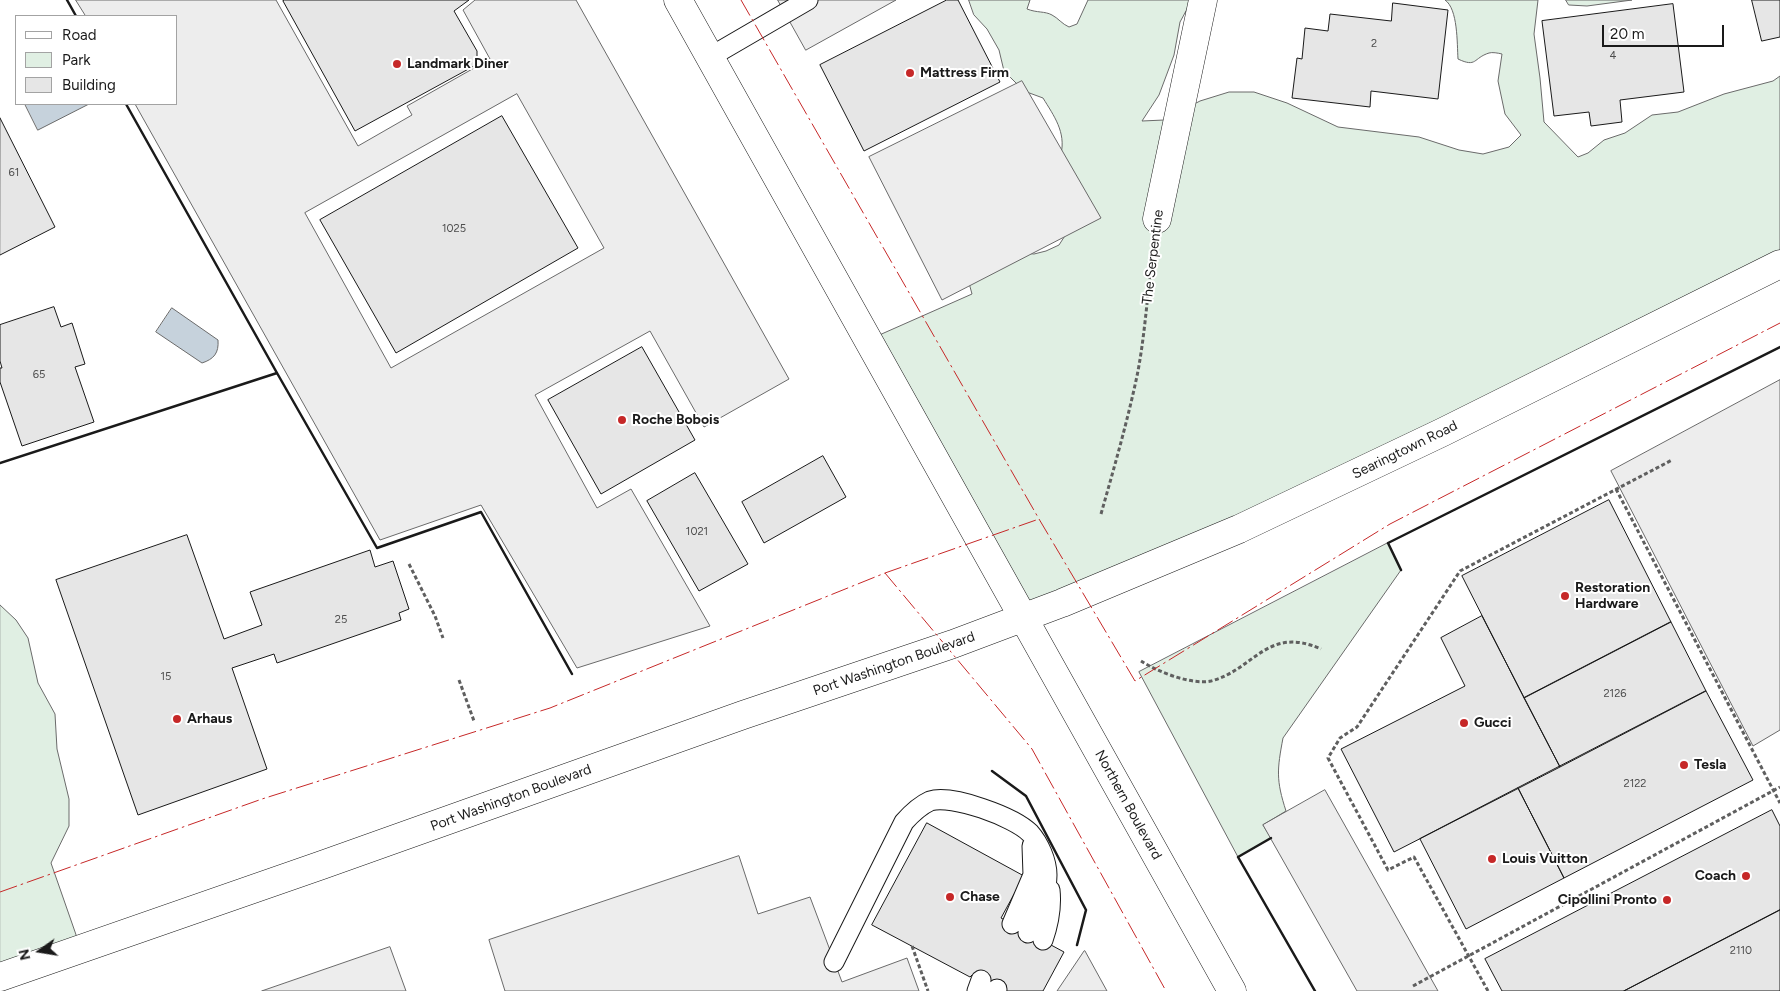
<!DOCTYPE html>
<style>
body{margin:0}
#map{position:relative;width:1780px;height:991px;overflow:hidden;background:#fff;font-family:Figtree,sans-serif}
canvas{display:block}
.legend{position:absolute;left:15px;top:15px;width:162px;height:90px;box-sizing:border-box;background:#fff;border:1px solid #a3a3a3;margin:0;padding:6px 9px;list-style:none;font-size:15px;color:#1a1a1a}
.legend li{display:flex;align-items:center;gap:10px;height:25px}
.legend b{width:25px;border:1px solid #a3a3a3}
.north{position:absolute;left:15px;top:926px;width:50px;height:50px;-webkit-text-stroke:4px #fff;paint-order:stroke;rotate:257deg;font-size:14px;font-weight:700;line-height:20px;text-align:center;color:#1a1a1a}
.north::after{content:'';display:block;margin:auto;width:18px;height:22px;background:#1a1a1a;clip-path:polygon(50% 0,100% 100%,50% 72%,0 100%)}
.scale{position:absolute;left:1602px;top:25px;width:122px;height:22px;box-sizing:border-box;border:2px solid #1a1a1a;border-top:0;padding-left:6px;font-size:15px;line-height:18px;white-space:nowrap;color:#1a1a1a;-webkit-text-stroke:4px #fff;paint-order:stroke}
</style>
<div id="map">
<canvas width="1780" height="991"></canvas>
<ul class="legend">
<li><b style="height:6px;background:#fff"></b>Road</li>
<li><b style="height:14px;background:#e0efe3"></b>Park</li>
<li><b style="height:14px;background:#e6e6e6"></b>Building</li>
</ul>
<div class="north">N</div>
<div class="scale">20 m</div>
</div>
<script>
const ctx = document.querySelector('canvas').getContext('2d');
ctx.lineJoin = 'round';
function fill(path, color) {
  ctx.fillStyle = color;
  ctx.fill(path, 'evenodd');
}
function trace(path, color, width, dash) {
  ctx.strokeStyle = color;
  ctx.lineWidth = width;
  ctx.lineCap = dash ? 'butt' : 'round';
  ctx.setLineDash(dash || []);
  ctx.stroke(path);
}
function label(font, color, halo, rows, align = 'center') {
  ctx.font = font + ' Figtree,sans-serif';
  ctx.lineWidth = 4;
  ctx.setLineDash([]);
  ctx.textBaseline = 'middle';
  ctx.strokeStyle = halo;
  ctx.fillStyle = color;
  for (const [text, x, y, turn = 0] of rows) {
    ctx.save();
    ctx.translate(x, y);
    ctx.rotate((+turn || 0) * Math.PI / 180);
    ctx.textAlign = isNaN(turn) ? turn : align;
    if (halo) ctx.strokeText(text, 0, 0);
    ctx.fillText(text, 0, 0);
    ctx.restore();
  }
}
const green = new Path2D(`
 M 969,0 L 1030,0 L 1027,9 C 1037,13 1045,11 1052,15 C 1058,18 1062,24 1069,27 L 1077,24 L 1088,0 L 1192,0 L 1180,22 L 1174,55 L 1159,95 L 1142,121 L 1164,120 L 1200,101 L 1229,92 L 1254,92 L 1287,103 L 1338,127 L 1419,137 L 1459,150 L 1483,154 L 1509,147 L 1521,135 L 1505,114 L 1498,81 L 1502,54 C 1498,53 1492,52 1489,53 C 1473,58 1477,68 1458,59 C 1457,43 1458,9 1445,0 L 1538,0 L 1534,34 L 1540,78 L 1544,122 L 1578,157 L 1588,153 L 1604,140 L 1625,133 L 1652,115 L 1678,112 L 1724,94 L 1773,81 L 1780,76 L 1780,264 L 1023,619 L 868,340 L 972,294 L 969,283 L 1013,252 L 1034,254 L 1046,251 L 1059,245 L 1068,231 L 1061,154 C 1066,132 1054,116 1043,98 L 1024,91 L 1004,71 L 999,50 L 987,29 L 974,15 Z
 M 1566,0 L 1632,0 L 1587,6 L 1569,5 Z
 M 1388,543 L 1401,570 L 1283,738 C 1277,770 1276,780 1286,811 L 1263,825 L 1271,838 L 1238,857 L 1139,672 Z
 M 0,605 L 16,620 L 28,638 L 38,683 L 55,714 L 57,749 L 69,799 L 69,826 L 51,863 L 81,949 L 0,977 Z`);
const parking = new Path2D(`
 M 76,0 L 276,0 L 358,146 L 412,115 L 407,106 L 490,59 L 463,10 L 475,0 L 576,0 L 789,379 L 704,427 L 650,331 L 535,395 L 597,508 L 631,489 L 710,626 L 577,668 L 481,505 L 380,540 L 135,104 L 176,104 L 176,16 L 86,16 ZM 517,94 L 604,248 L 391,368 L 305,213 Z
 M 778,0 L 896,0 L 806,50 Z
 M 1022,81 L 1101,218 L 942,300 L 869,157 Z
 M 1780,380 L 1780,730 L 1753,746 L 1611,471 Z
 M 1325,790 L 1438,991 L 1357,991 L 1263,825 Z
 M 739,856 L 758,914 L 810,897 L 842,982 L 907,958 L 919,991 L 505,991 L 489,940 Z
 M 390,947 L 406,991 L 262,991 Z
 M 1085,951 L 1107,991 L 1057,991 L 1084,951 Z`);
const water = new Path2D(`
 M 25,104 L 89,104 L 38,130 Z
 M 172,308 L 218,340 C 219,353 214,359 202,363 L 156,332 Z`);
const building = new Path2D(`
 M 285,0 L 469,0 L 454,11 L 477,51 L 477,62 L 474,66 L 355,131 L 283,1 Z
 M 947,0 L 958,0 L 1000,82 L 864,151 L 820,65 Z
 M 1752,0 L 1780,0 L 1780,37 L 1762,41 Z
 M 1393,3 L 1448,10 L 1438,99 L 1371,91 L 1370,107 L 1292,98 L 1297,58 L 1302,59 L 1305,28 L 1328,31 L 1330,14 L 1391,21 Z
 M 1673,4 L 1684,92 L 1620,100 L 1622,122 L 1591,126 L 1589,112 L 1554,116 L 1542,21 Z
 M 502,116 L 578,248 L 396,353 L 320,220 Z
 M 0,118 L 55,227 L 0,255 Z
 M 54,307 L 61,327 L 72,323 L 85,364 L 75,367 L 94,422 L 22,446 L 0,382 L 0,368 L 2,368 L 0,361 L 0,325 Z
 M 642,347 L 695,440 L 601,494 L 548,400 Z
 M 823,456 L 846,497 L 764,543 L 742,502 Z
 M 695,473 L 748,564 L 699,591 L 647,501 Z
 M 1609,500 L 1671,622 L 1524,698 L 1462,576 Z
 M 187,535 L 224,639 L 262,625 L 250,592 L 370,550 L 375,567 L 393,561 L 409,609 L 399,613 L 401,620 L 277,663 L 274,654 L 232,668 L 267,769 L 138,815 L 56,580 Z
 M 1482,616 L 1560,767 L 1394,852 L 1341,749 L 1465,686 L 1441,638 Z
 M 1671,622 L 1706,691 L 1560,767 L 1524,698 Z
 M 1706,691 L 1753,780 L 1564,878 L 1518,788 Z
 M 1518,788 L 1564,878 L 1466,929 L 1420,839 Z
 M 1772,810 L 1780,826 L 1780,910 L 1624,991 L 1502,991 L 1485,959 Z
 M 927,823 L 1024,876 L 1001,918 L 1064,952 L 1043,991 L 1001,991 L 972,975 L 970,977 L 872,925 Z
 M 1780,910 L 1780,991 L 1624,991 Z`);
const path = new Path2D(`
 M 1616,489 L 1780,803
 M 1101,514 C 1114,468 1127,423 1137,376 C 1145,336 1147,295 1153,254
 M 409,564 L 435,616 L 443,638
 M 1141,661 C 1158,672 1191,685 1211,681 C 1254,670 1267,625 1321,649
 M 459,680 L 474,721
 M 912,946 L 928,991
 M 1413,986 L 1780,787
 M 1488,991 L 1414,857 L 1388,870 L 1328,758 L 1340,738 L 1357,727 L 1460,571 L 1672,460`);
const service = new Path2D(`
 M 710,57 L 808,0
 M 1012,924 L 1033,875 L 1032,846
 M 1043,940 C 1049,923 1052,908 1050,890
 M 834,962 L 904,822 C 912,813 919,806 930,801 C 952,794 1014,817 1030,833 C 1039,843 1047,861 1047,875 C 1047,895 1036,914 1028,933
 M 977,991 L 981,980
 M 995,991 L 997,989`);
const minor = new Path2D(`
 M 1157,219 L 1203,0`);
const primary = new Path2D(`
 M 678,0 L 1232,991
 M 0,977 L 322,865 L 743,715 L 953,644 L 1062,603 L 1239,529 L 1443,432 L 1780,264`);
const wall = new Path2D(`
 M 67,0 L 76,16
 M 277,373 L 377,548 L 481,512 L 572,674
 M 0,463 L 277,373 L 126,104
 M 1401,570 L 1388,543 L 1780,347
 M 992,771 L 1026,796 L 1086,910 L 1077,945
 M 1271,838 L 1238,857 L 1315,991`);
const power = new Path2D(`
 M 741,0 L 1039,519 L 1135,681 L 1390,524 L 1780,323
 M 885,573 L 1032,749 L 1166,991
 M 0,892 L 262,799 L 550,708 L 885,573 L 1039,519`);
const markers = [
 [397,64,5,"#c62828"],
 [910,73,5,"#c62828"],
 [622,420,5,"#c62828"],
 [1565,596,5,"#c62828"],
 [177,719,5,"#c62828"],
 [1464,723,5,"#c62828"],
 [1684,765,5,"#c62828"],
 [1492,859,5,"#c62828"],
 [1746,876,5,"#c62828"],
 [950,897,5,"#c62828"],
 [1667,900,5,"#c62828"]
];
const numberNames = [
 ["2",1374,44],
 ["4",1613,56],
 ["61",14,173],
 ["1025",454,229],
 ["65",39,375],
 ["1021",697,532],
 ["25",341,620],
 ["15",166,677],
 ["2126",1615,694],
 ["2122",1635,784],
 ["2110",1741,951]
];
const poiNames = [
 ["Landmark Diner",407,64],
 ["Mattress Firm",920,73],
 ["Roche Bobois",632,420],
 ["Restoration",1575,588],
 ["Hardware",1575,604],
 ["Arhaus",187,719],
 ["Gucci",1474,723],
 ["Tesla",1694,765],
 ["Louis Vuitton",1502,859],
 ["Coach",1736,876,"right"],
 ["Chase",960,897],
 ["Cipollini Pronto",1657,900,"right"]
];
const streetNames = [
 ["The Serpentine",1153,257,-83],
 ["Searingtown Road",1405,450,-26],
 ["Port Washington Boulevard",894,664,-19],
 ["Port Washington Boulevard",511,798,-20],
 ["Northern Boulevard",1128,805,61]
];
fill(green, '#e0efe3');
trace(green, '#6a6a6a', 1);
fill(parking, '#ededed');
trace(parking, '#6a6a6a', 1);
fill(water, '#c6d2dc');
trace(water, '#6a6a6a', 1);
fill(building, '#e6e6e6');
trace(building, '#1a1a1a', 1);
trace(service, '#1a1a1a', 21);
trace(minor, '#1a1a1a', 29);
trace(primary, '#1a1a1a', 29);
trace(path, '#5f5f5f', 3, [4, 2.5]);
trace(service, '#fff', 19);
trace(minor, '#fff', 28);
trace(primary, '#fff', 28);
trace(wall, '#1a1a1a', 2.5);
trace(power, '#c62828', 1, [18, 4, 2.5, 4]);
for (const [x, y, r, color] of markers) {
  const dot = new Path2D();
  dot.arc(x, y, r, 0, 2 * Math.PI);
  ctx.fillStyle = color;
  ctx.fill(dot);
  trace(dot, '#fff', 2);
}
label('11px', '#4d4d4d', null, numberNames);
label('bold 14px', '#1a1a1a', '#fff', poiNames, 'left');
label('14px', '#1a1a1a', '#fff', streetNames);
</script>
